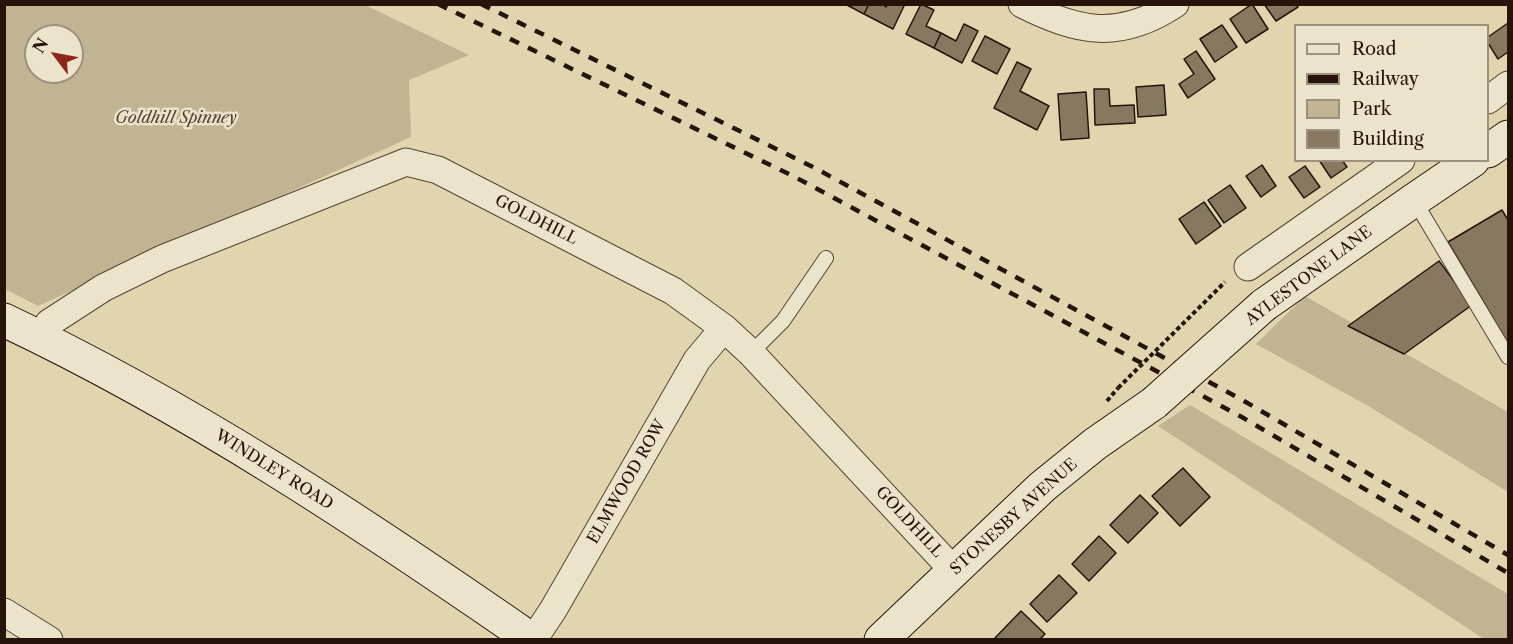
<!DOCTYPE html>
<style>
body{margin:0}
#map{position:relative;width:1513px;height:644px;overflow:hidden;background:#e0d5af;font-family:"Libre Caslon Text",serif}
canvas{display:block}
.frame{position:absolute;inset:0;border:6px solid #28130a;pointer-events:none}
.legend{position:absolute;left:1294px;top:24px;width:195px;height:138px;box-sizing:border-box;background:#ebe4cb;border:2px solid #9d907e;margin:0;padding:8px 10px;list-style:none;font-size:18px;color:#28130a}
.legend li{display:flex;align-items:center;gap:12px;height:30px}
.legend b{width:30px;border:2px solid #9d907e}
.north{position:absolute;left:24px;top:24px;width:60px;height:60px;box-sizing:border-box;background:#ebe4cb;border:2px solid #9d907e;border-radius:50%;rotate:302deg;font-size:16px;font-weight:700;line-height:24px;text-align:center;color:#28130a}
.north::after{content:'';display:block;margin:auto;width:21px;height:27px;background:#8f2418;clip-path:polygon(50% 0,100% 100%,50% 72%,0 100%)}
</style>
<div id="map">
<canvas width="1513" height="644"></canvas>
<div class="frame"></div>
<ul class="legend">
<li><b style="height:8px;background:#ebe4cb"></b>Road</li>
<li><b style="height:8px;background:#28130a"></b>Railway</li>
<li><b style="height:16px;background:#c1b493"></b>Park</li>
<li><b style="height:16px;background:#887860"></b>Building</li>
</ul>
<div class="north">N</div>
</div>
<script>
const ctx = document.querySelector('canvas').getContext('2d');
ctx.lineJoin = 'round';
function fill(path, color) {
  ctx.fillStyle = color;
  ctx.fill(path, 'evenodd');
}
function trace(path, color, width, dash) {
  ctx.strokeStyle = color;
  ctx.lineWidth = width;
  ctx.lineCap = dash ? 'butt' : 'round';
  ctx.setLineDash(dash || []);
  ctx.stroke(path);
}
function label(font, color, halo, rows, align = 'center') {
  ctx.font = font + ' "Libre Caslon Text",serif';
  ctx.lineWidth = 5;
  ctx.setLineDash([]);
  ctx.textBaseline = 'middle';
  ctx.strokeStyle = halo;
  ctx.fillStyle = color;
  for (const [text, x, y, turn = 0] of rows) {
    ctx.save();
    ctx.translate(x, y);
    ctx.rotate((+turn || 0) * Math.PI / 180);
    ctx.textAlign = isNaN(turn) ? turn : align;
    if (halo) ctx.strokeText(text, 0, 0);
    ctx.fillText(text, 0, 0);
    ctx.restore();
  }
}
const green = new Path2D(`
 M 4,5 L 365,5 L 469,55 L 409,80 L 411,137 L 38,306 L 5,289 ZM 36,36 L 72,36 L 72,72 L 36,72 Z
 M 1305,296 L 1508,412 L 1508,492 L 1370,407 L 1256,344 Z
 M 1190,405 L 1508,594 L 1508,639 L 1484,639 L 1158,426 Z`);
const building = new Path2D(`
 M 845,4 L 869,4 L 864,14 Z
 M 869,4 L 882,4 L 886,7 L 887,4 L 905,4 L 893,29 L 864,14 Z
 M 921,4 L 934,10 L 926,26 L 941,33 L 934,48 L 906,34 Z
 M 1252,4 L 1268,29 L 1246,43 L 1230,19 Z
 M 1264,4 L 1296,4 L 1298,7 L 1276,21 Z
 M 1508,23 L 1508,52 L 1498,59 L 1488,43 L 1488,37 Z
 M 964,24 L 978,31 L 962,63 L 934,48 L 941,33 L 956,41 Z
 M 1222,25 L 1237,47 L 1215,62 L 1200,39 Z
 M 985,36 L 1010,49 L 997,74 L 972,61 Z
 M 1196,51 L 1215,79 L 1188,98 L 1179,84 L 1194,74 L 1184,59 Z
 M 1017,62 L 1031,69 L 1020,91 L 1049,106 L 1037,130 L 994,108 Z
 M 1164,85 L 1166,115 L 1138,117 L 1136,87 Z
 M 1094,89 L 1109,89 L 1110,106 L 1134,105 L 1135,123 L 1095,125 Z
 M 1086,92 L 1089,138 L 1061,140 L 1058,94 Z
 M 1319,160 L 1342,160 L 1347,167 L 1331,178 Z
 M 1262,165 L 1276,186 L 1261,197 L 1246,176 Z
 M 1305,166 L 1320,187 L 1304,198 L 1289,177 Z
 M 1230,185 L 1246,208 L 1224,223 L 1208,200 Z
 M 1204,202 L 1221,226 L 1196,244 L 1179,219 Z
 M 1502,210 L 1508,220 L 1508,344 L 1448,242 Z
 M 1439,261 L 1472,305 L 1404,354 L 1348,326 Z
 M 1183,468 L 1210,497 L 1180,526 L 1152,496 Z
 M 1140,495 L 1158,513 L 1128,543 L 1110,525 Z
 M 1099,536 L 1116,553 L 1089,581 L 1072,564 Z
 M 1059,575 L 1077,593 L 1047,622 L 1030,604 Z
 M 1021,611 L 1045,634 L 1039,640 L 993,640 Z`);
const path = new Path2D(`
 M 1107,401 L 1118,388`);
const lane = new Path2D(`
 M 1414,200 L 1508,357
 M 751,353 L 783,321 L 826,258`);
const street = new Path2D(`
 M 1022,4 C 1078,32 1119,41 1175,4
 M 1488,100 L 1508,85
 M 1248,267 L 1401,160
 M 41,337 L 49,323 L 103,288 L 162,259 L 406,162 L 438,170 L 673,291 L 724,328 L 751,353 L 954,571
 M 4,612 L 49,640
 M 533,640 L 553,610 L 697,360 L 724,328`);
const secondary = new Path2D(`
 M 1488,151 L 1508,137
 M 1264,305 L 1414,200 L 1473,160
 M 4,320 C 190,408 363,523 532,640
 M 881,640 L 1042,487 L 1095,444 L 1154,403`);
const rail = new Path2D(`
 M 438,4 L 793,176 L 1240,416 L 1508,573
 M 481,4 L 813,167 L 1244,401 L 1508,555`);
const pathBridge = new Path2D(`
 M 1118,388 L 1225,282`);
const secondaryBridge = new Path2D(`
 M 1154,403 L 1264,305`);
const parkNames = [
 ["Goldhill Spinney",176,118]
];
const streetNames = [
 ["GOLDHILL",536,220,27],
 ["AYLESTONE LANE",1309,276,-37],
 ["WINDLEY ROAD",274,470,32],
 ["ELMWOOD ROW",627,482,-60],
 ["STONESBY AVENUE",1014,517,-42],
 ["GOLDHILL",909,522,47]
];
fill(green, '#c1b493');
fill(building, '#887860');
trace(building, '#28130a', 1.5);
trace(lane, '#564433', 16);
trace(street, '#564433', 29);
trace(secondary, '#28130a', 35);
trace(path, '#28130a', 4, [4.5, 3]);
trace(lane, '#ebe4cb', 14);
trace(street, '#ebe4cb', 27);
trace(secondary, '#ebe4cb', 33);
trace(rail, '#28130a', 4.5, [10, 10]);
trace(secondaryBridge, '#28130a', 35, []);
trace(pathBridge, '#28130a', 4, [4.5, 3]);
trace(secondaryBridge, '#ebe4cb', 33);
label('italic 16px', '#564333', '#ebe4cb', parkNames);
label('16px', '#28130a', '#ebe4cb', streetNames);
</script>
